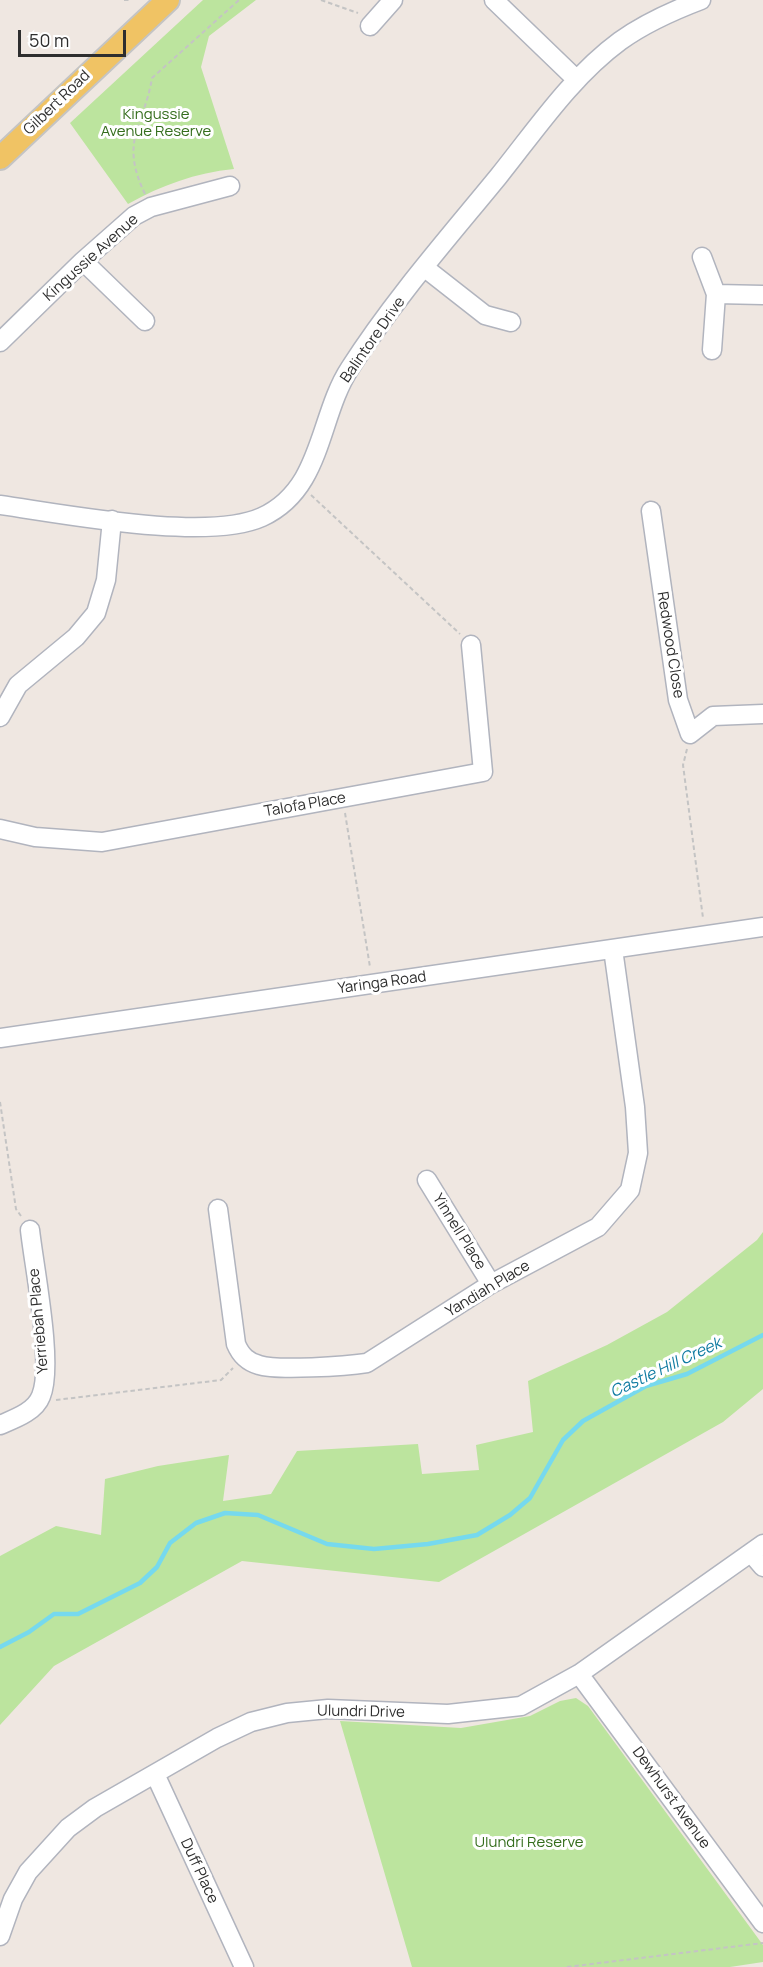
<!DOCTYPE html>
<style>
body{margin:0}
#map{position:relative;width:763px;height:1967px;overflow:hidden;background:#efe7e1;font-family:Manrope,sans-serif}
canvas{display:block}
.scale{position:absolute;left:18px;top:30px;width:108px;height:27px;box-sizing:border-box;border:3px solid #2e2e2e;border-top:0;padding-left:8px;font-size:18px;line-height:21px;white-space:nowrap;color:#2e2e2e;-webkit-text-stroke:4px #fff;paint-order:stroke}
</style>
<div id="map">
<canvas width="763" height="1967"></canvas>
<div class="scale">50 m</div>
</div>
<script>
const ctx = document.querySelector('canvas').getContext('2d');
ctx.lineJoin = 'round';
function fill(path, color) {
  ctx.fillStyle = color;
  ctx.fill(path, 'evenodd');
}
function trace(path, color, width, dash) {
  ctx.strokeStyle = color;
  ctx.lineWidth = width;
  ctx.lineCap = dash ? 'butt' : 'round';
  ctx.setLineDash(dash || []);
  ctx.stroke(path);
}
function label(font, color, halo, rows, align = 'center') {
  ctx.font = font + ' Manrope,sans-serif';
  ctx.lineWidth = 6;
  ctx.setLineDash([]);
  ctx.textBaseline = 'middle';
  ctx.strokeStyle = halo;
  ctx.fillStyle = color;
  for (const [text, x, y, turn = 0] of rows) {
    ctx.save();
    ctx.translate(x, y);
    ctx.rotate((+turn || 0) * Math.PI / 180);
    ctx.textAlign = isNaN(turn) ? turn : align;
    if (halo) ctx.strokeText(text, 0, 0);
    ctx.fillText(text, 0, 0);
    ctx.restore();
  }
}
const green = new Path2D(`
 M 203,0 L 256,0 L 209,36 L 201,67 L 234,169 C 195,173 162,185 128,204 L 70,123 Z
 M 763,1232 L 763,1389 L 723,1422 L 439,1582 L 242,1561 L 54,1666 L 0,1725 L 0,1556 L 56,1526 L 101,1535 L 105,1479 L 158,1466 L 229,1455 L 223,1501 L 271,1494 L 297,1451 L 418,1444 L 422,1474 L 479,1470 L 476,1445 L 533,1432 L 528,1381 L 607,1345 L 667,1312 L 757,1240 Z
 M 576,1698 L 588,1706 L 763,1945 L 763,1962 L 730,1967 L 412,1967 L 340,1721 L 461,1728 L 530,1716 L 560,1701 Z`);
const stream = new Path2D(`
 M 0,1647 L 29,1632 L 54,1614 L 78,1614 L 140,1583 L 157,1567 L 170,1543 L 196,1523 L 225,1513 L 258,1515 L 327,1544 L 374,1549 L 428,1544 L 477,1535 L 510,1515 L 530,1498 L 563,1440 L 583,1421 L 646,1386 L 687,1374 L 763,1335`);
const path = new Path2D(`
 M 124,0 L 131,0
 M 321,0 L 358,13
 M 145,194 C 119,140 144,127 152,78 L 239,0
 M 311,495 L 460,634
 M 687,749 L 683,765 L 703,918
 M 345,813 L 370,967
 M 0,1102 L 16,1209 L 21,1216
 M 56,1400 L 221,1380 L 233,1368
 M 567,1967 L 763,1943`);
const minor = new Path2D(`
 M 494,0 L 577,80
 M 370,26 L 393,0
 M 702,257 L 716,294 L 712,350
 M 83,261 L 145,321
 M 425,268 L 485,315 L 511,322
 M 716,294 L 763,295
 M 0,342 L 83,261 L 134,216 L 151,207 L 230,186
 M 0,505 C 64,514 207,542 262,517 C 323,489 318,417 350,368 C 392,302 448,238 498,177 C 535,131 571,77 620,41 C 645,23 672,11 701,0
 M 651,511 L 678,700 L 690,734 L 713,716 L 763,714
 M 0,717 L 18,685 L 76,637 L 96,613 L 106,580 L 112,520
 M 0,829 L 35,837 L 102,842 L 483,772 L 471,645
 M 0,1038 L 763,927
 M 427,1180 L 491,1284
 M 218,1209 L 236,1344 C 241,1356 248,1362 259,1365 C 277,1371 347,1366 367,1363 L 491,1284 L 598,1227 L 630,1190 L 638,1153 L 635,1107 L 613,949
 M 0,1425 C 14,1419 35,1412 41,1396 C 54,1365 34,1267 30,1230
 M 751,1553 L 763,1567
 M 579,1674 L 763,1923
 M 155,1774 L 244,1967
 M 0,1936 L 13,1899 L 28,1872 L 68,1828 L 95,1808 L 217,1738 L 251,1722 L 287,1713 L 328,1709 L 448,1714 L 521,1706 L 579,1674 L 763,1544`);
const major = new Path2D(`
 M 0,158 L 168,0`);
const streetNames = [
 ["Gilbert Road",57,103,-44],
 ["Kingussie Avenue",91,258,-42],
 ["Balintore Drive",373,340,-55],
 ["Redwood Close",670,645,81],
 ["Talofa Place",305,805,-10],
 ["Yaringa Road",382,983,-8],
 ["Yinnell Place",459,1232,58],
 ["Yandiah Place",488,1289,-31],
 ["Yerriebah Place",39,1321,-95],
 ["Ulundri Drive",361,1712,1],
 ["Dewhurst Avenue",671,1798,54],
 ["Duff Place",199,1871,65]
];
const parkNames = [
 ["Kingussie",156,115],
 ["Avenue Reserve",156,132],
 ["Ulundri Reserve",529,1843]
];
const waterNames = [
 ["Castle Hill Creek",666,1368,-25]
];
fill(green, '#bce49e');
trace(stream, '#76d9ee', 4.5);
trace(minor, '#b1b4be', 21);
trace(major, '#c4c4c4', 26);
trace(path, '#c4c4c4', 2, [4.5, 3]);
trace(minor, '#fff', 18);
trace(major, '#f0c364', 22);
label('15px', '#2e2e2e', '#fff', streetNames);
label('15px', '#346d1c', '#fff', parkNames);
label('italic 16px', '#0f7ba1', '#fff', waterNames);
</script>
